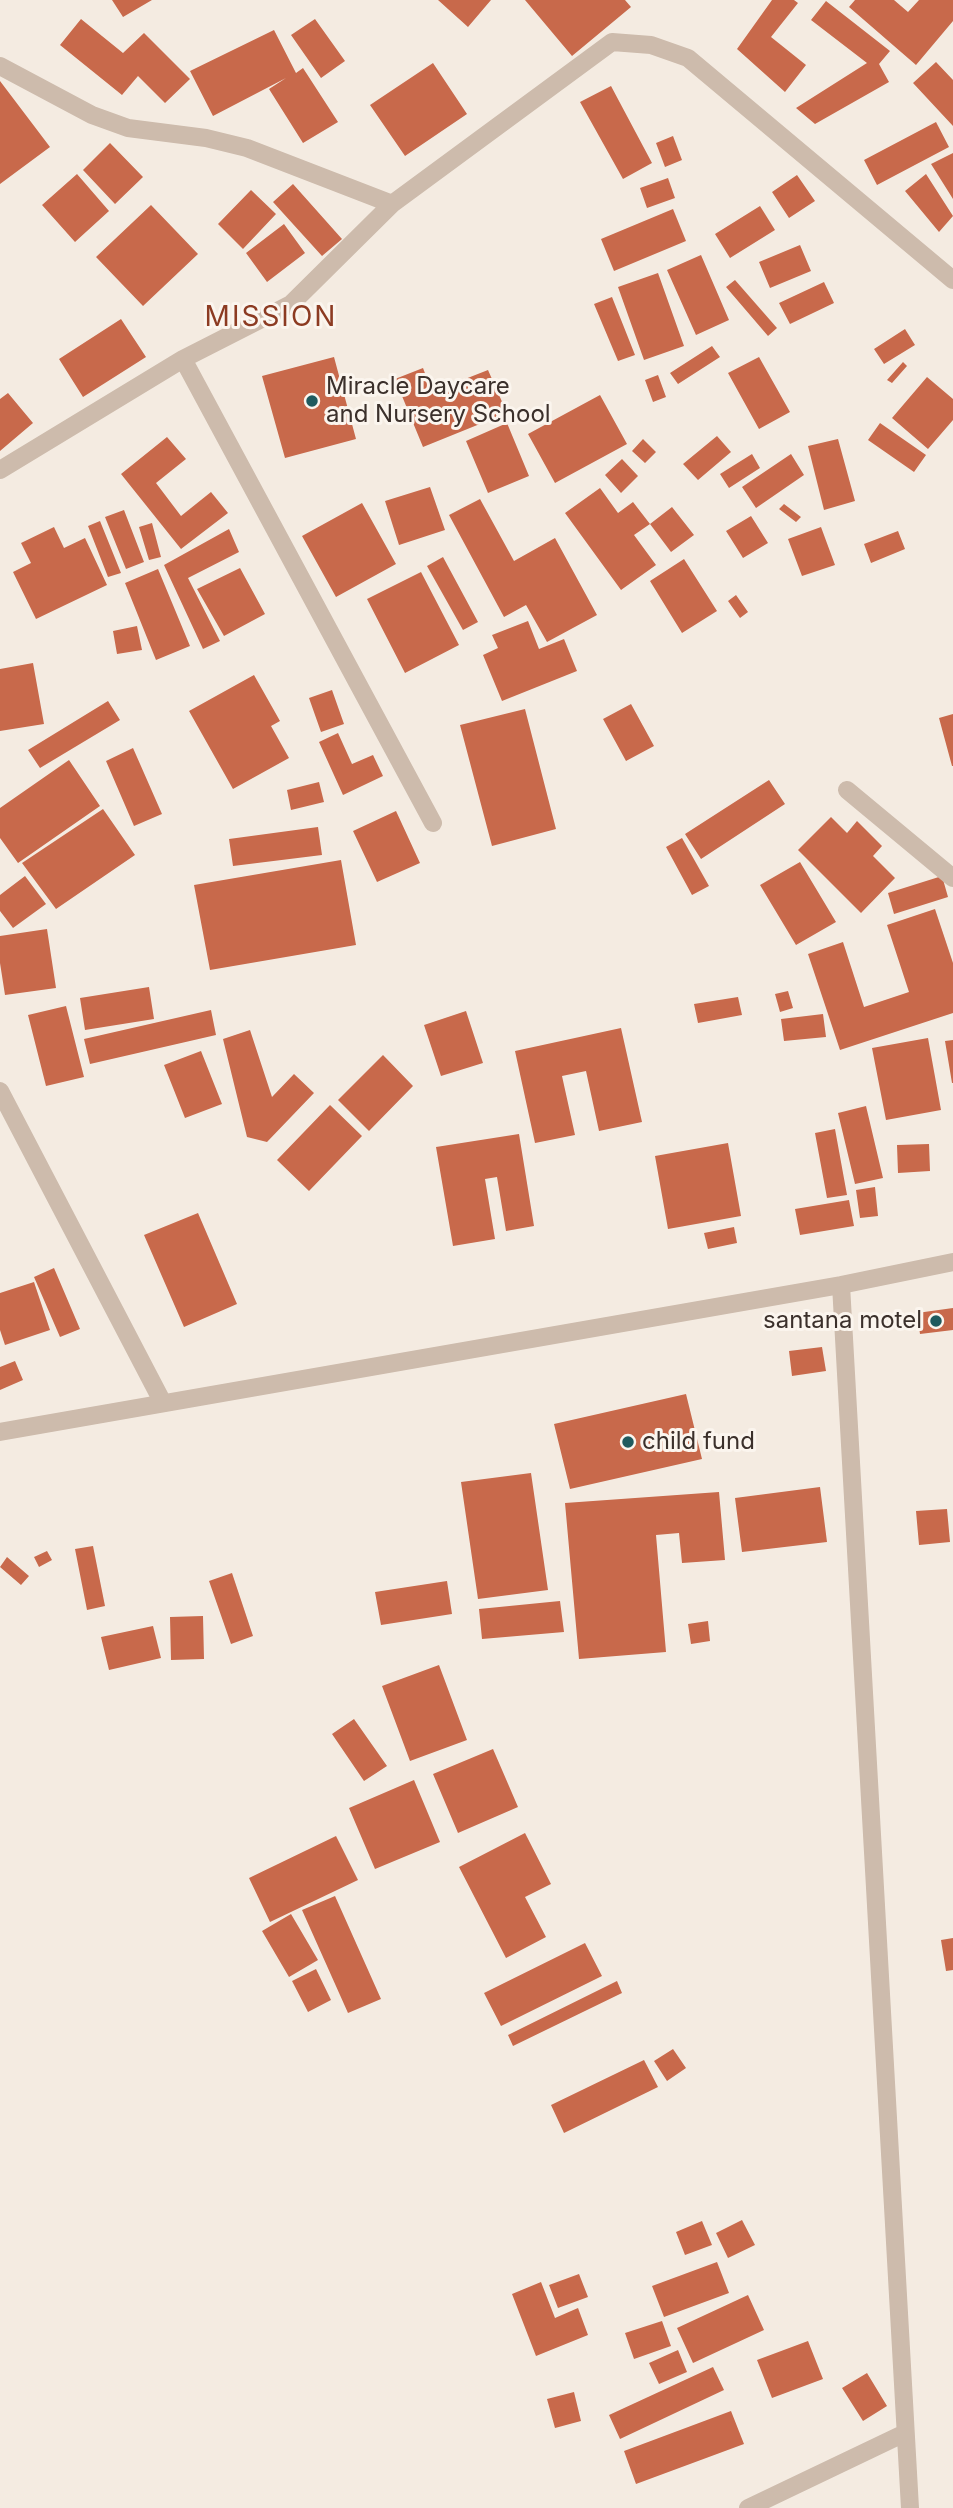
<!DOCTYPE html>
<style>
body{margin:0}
canvas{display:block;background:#f4ebe1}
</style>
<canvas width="953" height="2508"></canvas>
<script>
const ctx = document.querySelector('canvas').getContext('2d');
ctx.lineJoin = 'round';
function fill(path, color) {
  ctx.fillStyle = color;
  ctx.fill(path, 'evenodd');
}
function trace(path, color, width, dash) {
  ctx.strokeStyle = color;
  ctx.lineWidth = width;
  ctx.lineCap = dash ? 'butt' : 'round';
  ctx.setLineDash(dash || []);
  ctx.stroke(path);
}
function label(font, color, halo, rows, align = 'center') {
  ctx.font = font + ' Inter,sans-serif';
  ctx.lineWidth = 6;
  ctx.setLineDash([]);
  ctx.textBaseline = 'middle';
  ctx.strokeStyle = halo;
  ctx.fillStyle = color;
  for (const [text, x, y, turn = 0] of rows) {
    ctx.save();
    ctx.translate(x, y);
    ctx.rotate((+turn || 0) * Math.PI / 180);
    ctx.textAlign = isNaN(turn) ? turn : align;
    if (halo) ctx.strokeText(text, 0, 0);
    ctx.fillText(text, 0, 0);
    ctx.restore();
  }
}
const building = new Path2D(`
 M 112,0 L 152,0 L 123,17 Z
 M 438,0 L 491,0 L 468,27 Z
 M 525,0 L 625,0 L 631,7 L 572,56 Z
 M 772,0 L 794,0 L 798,3 L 771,37 L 806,65 L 785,92 L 737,49 Z
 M 855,0 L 894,0 L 908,12 L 919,0 L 953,0 L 953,21 L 916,65 L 849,7 Z
 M 826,1 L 890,51 L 879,64 L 889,82 L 815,124 L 796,108 L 867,63 L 811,20 Z
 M 81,19 L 123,53 L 144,33 L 190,79 L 165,103 L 138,76 L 122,95 L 60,45 Z
 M 315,19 L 345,61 L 321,78 L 291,35 Z
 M 274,30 L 296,73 L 303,68 L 338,122 L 303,143 L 269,89 L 286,78 L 213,116 L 190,71 Z
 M 936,62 L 953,80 L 953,126 L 913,83 Z
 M 433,63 L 467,114 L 405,156 L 370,105 Z
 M 0,81 L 50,147 L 0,184 Z
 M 611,86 L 652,163 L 623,179 L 580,102 Z
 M 936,122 L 949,147 L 877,185 L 864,160 Z
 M 673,136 L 682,160 L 665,167 L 656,143 Z
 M 110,143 L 143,177 L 115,204 L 83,170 Z
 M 953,153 L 953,199 L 931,164 Z
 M 77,174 L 109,211 L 75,242 L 42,205 Z
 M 926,174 L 953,216 L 939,232 L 905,191 Z
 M 797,175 L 815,201 L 789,218 L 772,192 Z
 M 668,178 L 675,198 L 647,208 L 640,188 Z
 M 293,184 L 342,239 L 322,256 L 273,202 Z
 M 251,190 L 276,214 L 243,249 L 218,224 Z
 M 151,205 L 198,254 L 143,306 L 96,257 Z
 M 760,206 L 775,230 L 730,258 L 715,234 Z
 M 673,209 L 686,241 L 614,271 L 601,239 Z
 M 284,224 L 305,253 L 267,282 L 246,253 Z
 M 800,245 L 811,271 L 770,288 L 759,262 Z
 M 701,255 L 729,320 L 696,335 L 667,270 Z
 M 658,273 L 684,346 L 644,360 L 618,287 Z
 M 735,280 L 777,328 L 768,336 L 726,287 Z
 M 824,282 L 834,303 L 790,324 L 779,303 Z
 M 612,297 L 635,355 L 618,361 L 594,304 Z
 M 121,319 L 146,357 L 83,397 L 59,359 Z
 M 905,329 L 915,345 L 884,364 L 874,349 Z
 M 712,346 L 720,357 L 678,384 L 670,373 Z
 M 334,357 L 356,439 L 285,458 L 262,376 Z
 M 759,357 L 790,412 L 759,429 L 728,373 Z
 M 903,362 L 907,366 L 892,383 L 887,380 Z
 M 423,368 L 432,392 L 488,370 L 507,413 L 423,447 L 395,379 Z
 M 658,375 L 666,397 L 653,402 L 645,380 Z
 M 927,377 L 953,399 L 953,420 L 928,449 L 892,418 Z
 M 8,393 L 33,423 L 0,451 L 0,399 Z
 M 600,395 L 627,444 L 555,483 L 528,434 Z
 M 507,423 L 529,476 L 488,493 L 466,441 Z
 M 880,423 L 926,455 L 914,472 L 868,440 Z
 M 717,436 L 731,452 L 698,480 L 683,464 Z
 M 167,437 L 186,459 L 156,483 L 181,516 L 211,492 L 228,513 L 181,549 L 121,474 Z
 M 643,439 L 656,452 L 645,463 L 632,451 Z
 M 838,439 L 855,501 L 824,510 L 808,446 Z
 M 752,454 L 760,468 L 729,488 L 720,474 Z
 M 791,454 L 804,475 L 756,508 L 742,487 Z
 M 622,459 L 638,476 L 621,493 L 605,475 Z
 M 430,487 L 445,530 L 399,545 L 385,501 Z
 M 600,488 L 618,513 L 633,502 L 650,524 L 634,535 L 656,565 L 621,590 L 565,513 Z
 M 480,499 L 514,561 L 555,538 L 597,615 L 547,642 L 526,605 L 504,617 L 449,515 Z
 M 362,503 L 396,564 L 336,597 L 302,536 Z
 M 784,504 L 801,517 L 796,522 L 779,509 Z
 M 672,507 L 694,535 L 671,552 L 650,524 Z
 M 124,510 L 144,562 L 126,569 L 105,517 Z
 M 751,516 L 768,543 L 743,558 L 726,531 Z
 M 100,521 L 121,573 L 108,577 L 88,526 Z
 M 152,523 L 161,557 L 149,560 L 139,527 Z
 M 54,527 L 64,548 L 85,538 L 107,585 L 36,619 L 13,572 L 31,563 L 21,543 Z
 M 821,527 L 835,565 L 802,576 L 788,539 Z
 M 229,529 L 239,552 L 188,578 L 220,641 L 203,649 L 164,565 Z
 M 898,531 L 905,549 L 871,563 L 864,544 Z
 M 443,557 L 478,622 L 463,630 L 427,566 Z
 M 684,559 L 717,611 L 682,633 L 650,581 Z
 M 240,568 L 265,614 L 224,636 L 197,589 Z
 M 158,569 L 190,646 L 156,660 L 125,583 Z
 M 421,572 L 459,645 L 405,673 L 367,599 Z
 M 736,595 L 748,612 L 740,618 L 728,601 Z
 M 528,621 L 539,649 L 564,639 L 577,671 L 502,701 L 483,655 L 498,648 L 492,635 Z
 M 137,626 L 142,650 L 117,654 L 113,631 Z
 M 33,663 L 44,724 L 0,731 L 0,669 Z
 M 254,675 L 280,721 L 271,726 L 289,758 L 233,789 L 189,711 Z
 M 332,690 L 344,724 L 321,732 L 309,698 Z
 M 108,701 L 120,720 L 40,768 L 28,750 Z
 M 631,704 L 654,746 L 626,761 L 603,719 Z
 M 525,709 L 556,829 L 492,846 L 460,725 Z
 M 953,714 L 953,766 L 952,766 L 939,718 Z
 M 338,733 L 352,764 L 373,755 L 383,776 L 343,795 L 319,742 Z
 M 133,748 L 162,814 L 134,826 L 106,761 Z
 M 69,760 L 100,806 L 18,863 L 0,838 L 0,808 Z
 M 769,780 L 785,804 L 701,859 L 685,834 Z
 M 319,782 L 324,802 L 291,810 L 287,790 Z
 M 103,809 L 135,855 L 56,909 L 22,863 Z
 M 396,811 L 420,863 L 377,882 L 353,831 Z
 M 831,817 L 847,833 L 857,821 L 882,846 L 873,856 L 895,878 L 861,913 L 798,850 Z
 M 318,827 L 322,855 L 233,866 L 229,839 Z
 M 682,838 L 709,886 L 692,895 L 666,847 Z
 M 341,860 L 356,945 L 210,970 L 194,885 Z
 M 800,862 L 836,922 L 796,945 L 760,885 Z
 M 25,876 L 46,904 L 13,928 L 0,911 L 0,895 Z
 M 942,876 L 948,897 L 894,914 L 888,893 Z
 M 935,909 L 953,963 L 953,1013 L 840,1050 L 808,954 L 843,942 L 864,1007 L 909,992 L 887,925 Z
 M 47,929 L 56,988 L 5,995 L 0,963 L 0,936 Z
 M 149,987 L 154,1019 L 85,1030 L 80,998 Z
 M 788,991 L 793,1008 L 780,1012 L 775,994 Z
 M 738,997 L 742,1015 L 698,1023 L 694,1004 Z
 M 66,1006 L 84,1077 L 46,1086 L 28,1015 Z
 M 211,1010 L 216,1035 L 90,1064 L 84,1039 Z
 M 466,1011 L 483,1063 L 441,1076 L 424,1025 Z
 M 823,1014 L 826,1037 L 784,1041 L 781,1019 Z
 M 621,1028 L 642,1122 L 599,1131 L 586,1071 L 562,1076 L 575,1135 L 535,1143 L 515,1051 Z
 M 250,1030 L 272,1097 L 294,1074 L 314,1093 L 267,1142 L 247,1137 L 223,1039 Z
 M 928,1038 L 941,1110 L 886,1120 L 872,1048 Z
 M 953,1040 L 953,1083 L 952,1083 L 945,1041 Z
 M 201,1051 L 222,1104 L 185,1118 L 164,1065 Z
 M 383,1055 L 413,1086 L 369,1131 L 338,1100 Z
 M 330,1105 L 362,1136 L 309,1191 L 277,1160 Z
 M 866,1106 L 883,1178 L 855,1184 L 838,1113 Z
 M 835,1129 L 847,1195 L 827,1198 L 815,1133 Z
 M 519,1134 L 534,1226 L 506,1231 L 497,1177 L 485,1179 L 495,1239 L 453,1246 L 436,1147 Z
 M 728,1143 L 741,1216 L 668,1229 L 655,1156 Z
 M 929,1144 L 930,1171 L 898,1173 L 897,1145 Z
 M 875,1187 L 878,1216 L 860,1218 L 856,1190 Z
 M 849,1200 L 854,1226 L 800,1235 L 795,1209 Z
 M 198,1213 L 237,1304 L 184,1327 L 144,1235 Z
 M 734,1227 L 737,1243 L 708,1249 L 704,1233 Z
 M 54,1268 L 80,1329 L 60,1337 L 34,1277 Z
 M 34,1282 L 50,1330 L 5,1345 L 0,1330 L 0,1293 Z
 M 953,1308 L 953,1330 L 920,1334 L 917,1313 Z
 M 822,1347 L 826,1371 L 792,1376 L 789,1351 Z
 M 15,1361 L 23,1380 L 0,1390 L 0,1367 Z
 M 686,1394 L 702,1459 L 570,1489 L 554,1424 Z
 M 531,1473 L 548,1590 L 478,1599 L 461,1482 Z
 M 820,1487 L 827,1542 L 742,1552 L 735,1498 Z
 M 719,1492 L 725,1560 L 682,1563 L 679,1533 L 656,1535 L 666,1652 L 579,1659 L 565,1503 Z
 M 947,1509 L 950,1542 L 919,1545 L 916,1511 Z
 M 93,1546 L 105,1606 L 87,1610 L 75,1549 Z
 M 47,1551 L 52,1560 L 39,1567 L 34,1557 Z
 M 7,1557 L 29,1576 L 21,1585 L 0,1567 Z
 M 232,1573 L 253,1636 L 231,1644 L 209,1581 Z
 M 447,1581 L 452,1614 L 381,1625 L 375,1592 Z
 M 560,1601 L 564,1632 L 482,1639 L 479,1609 Z
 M 203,1616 L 204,1659 L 171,1660 L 170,1617 Z
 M 708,1621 L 710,1641 L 691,1644 L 688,1624 Z
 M 153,1626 L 161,1658 L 109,1670 L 101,1637 Z
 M 439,1665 L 467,1740 L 410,1761 L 382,1686 Z
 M 354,1719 L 387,1766 L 364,1781 L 332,1734 Z
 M 493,1749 L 518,1807 L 458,1833 L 433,1774 Z
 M 414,1780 L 440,1842 L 375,1869 L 349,1808 Z
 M 525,1833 L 551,1884 L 525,1897 L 546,1937 L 506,1958 L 459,1867 Z
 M 336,1836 L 358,1880 L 270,1922 L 249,1878 Z
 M 335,1896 L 381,1999 L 348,2013 L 302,1910 Z
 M 291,1914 L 318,1960 L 289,1977 L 262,1931 Z
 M 953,1938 L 953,1970 L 946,1971 L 941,1940 Z
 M 585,1943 L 602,1976 L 501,2026 L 484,1993 Z
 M 316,1969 L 331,2000 L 308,2012 L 292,1981 Z
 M 617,1981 L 622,1993 L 513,2046 L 508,2035 Z
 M 673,2049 L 686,2068 L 667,2081 L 654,2061 Z
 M 644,2060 L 658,2087 L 564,2133 L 551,2105 Z
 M 742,2220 L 755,2245 L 728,2258 L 716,2233 Z
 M 702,2221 L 712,2245 L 685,2255 L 676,2232 Z
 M 717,2262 L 729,2293 L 664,2317 L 652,2286 Z
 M 579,2274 L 588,2297 L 558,2308 L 549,2285 Z
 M 541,2282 L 555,2318 L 578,2308 L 588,2335 L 536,2356 L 512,2294 Z
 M 748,2295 L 764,2330 L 693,2363 L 677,2328 Z
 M 662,2321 L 671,2346 L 634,2359 L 625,2333 Z
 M 808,2341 L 823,2379 L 772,2398 L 757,2360 Z
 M 678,2350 L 687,2372 L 659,2384 L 649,2363 Z
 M 713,2367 L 724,2390 L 620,2439 L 609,2415 Z
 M 867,2373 L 887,2406 L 863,2421 L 842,2388 Z
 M 574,2392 L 581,2421 L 555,2428 L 547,2399 Z
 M 731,2411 L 744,2444 L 636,2484 L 624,2451 Z`);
const street = new Path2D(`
 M 0,66 L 92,115 L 128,128 L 206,138 L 247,148 L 392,204
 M 183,359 L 433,823
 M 0,470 L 183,359 L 291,304 L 392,204 L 612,42 L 651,45 L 688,58 L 953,280
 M 847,790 L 953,878
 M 0,1091 L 163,1403
 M 841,1285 L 910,2508
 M 0,1432 L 841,1285 L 953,1262
 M 748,2508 L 905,2433`);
const markers = [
 [312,401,7,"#1f5a5e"],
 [936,1321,7,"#1f5a5e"],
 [628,1442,7,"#1f5a5e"]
];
const poiNames = [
 ["Miracle Daycare",326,387],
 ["and Nursery School",326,415],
 ["santana motel",922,1321,"right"],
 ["child fund",642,1442]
];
const quarterNames = [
 ["MISSION",271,318]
];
fill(building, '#c8694b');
trace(street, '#cdbbac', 18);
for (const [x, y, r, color] of markers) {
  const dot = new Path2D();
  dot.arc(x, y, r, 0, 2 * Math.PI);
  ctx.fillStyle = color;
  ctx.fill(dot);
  trace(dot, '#fbf5ee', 2.5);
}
label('24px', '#3b302b', '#fbf5ee', poiNames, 'left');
ctx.letterSpacing = '2px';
label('28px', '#8c3b22', '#fbf5ee', quarterNames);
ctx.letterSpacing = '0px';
</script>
